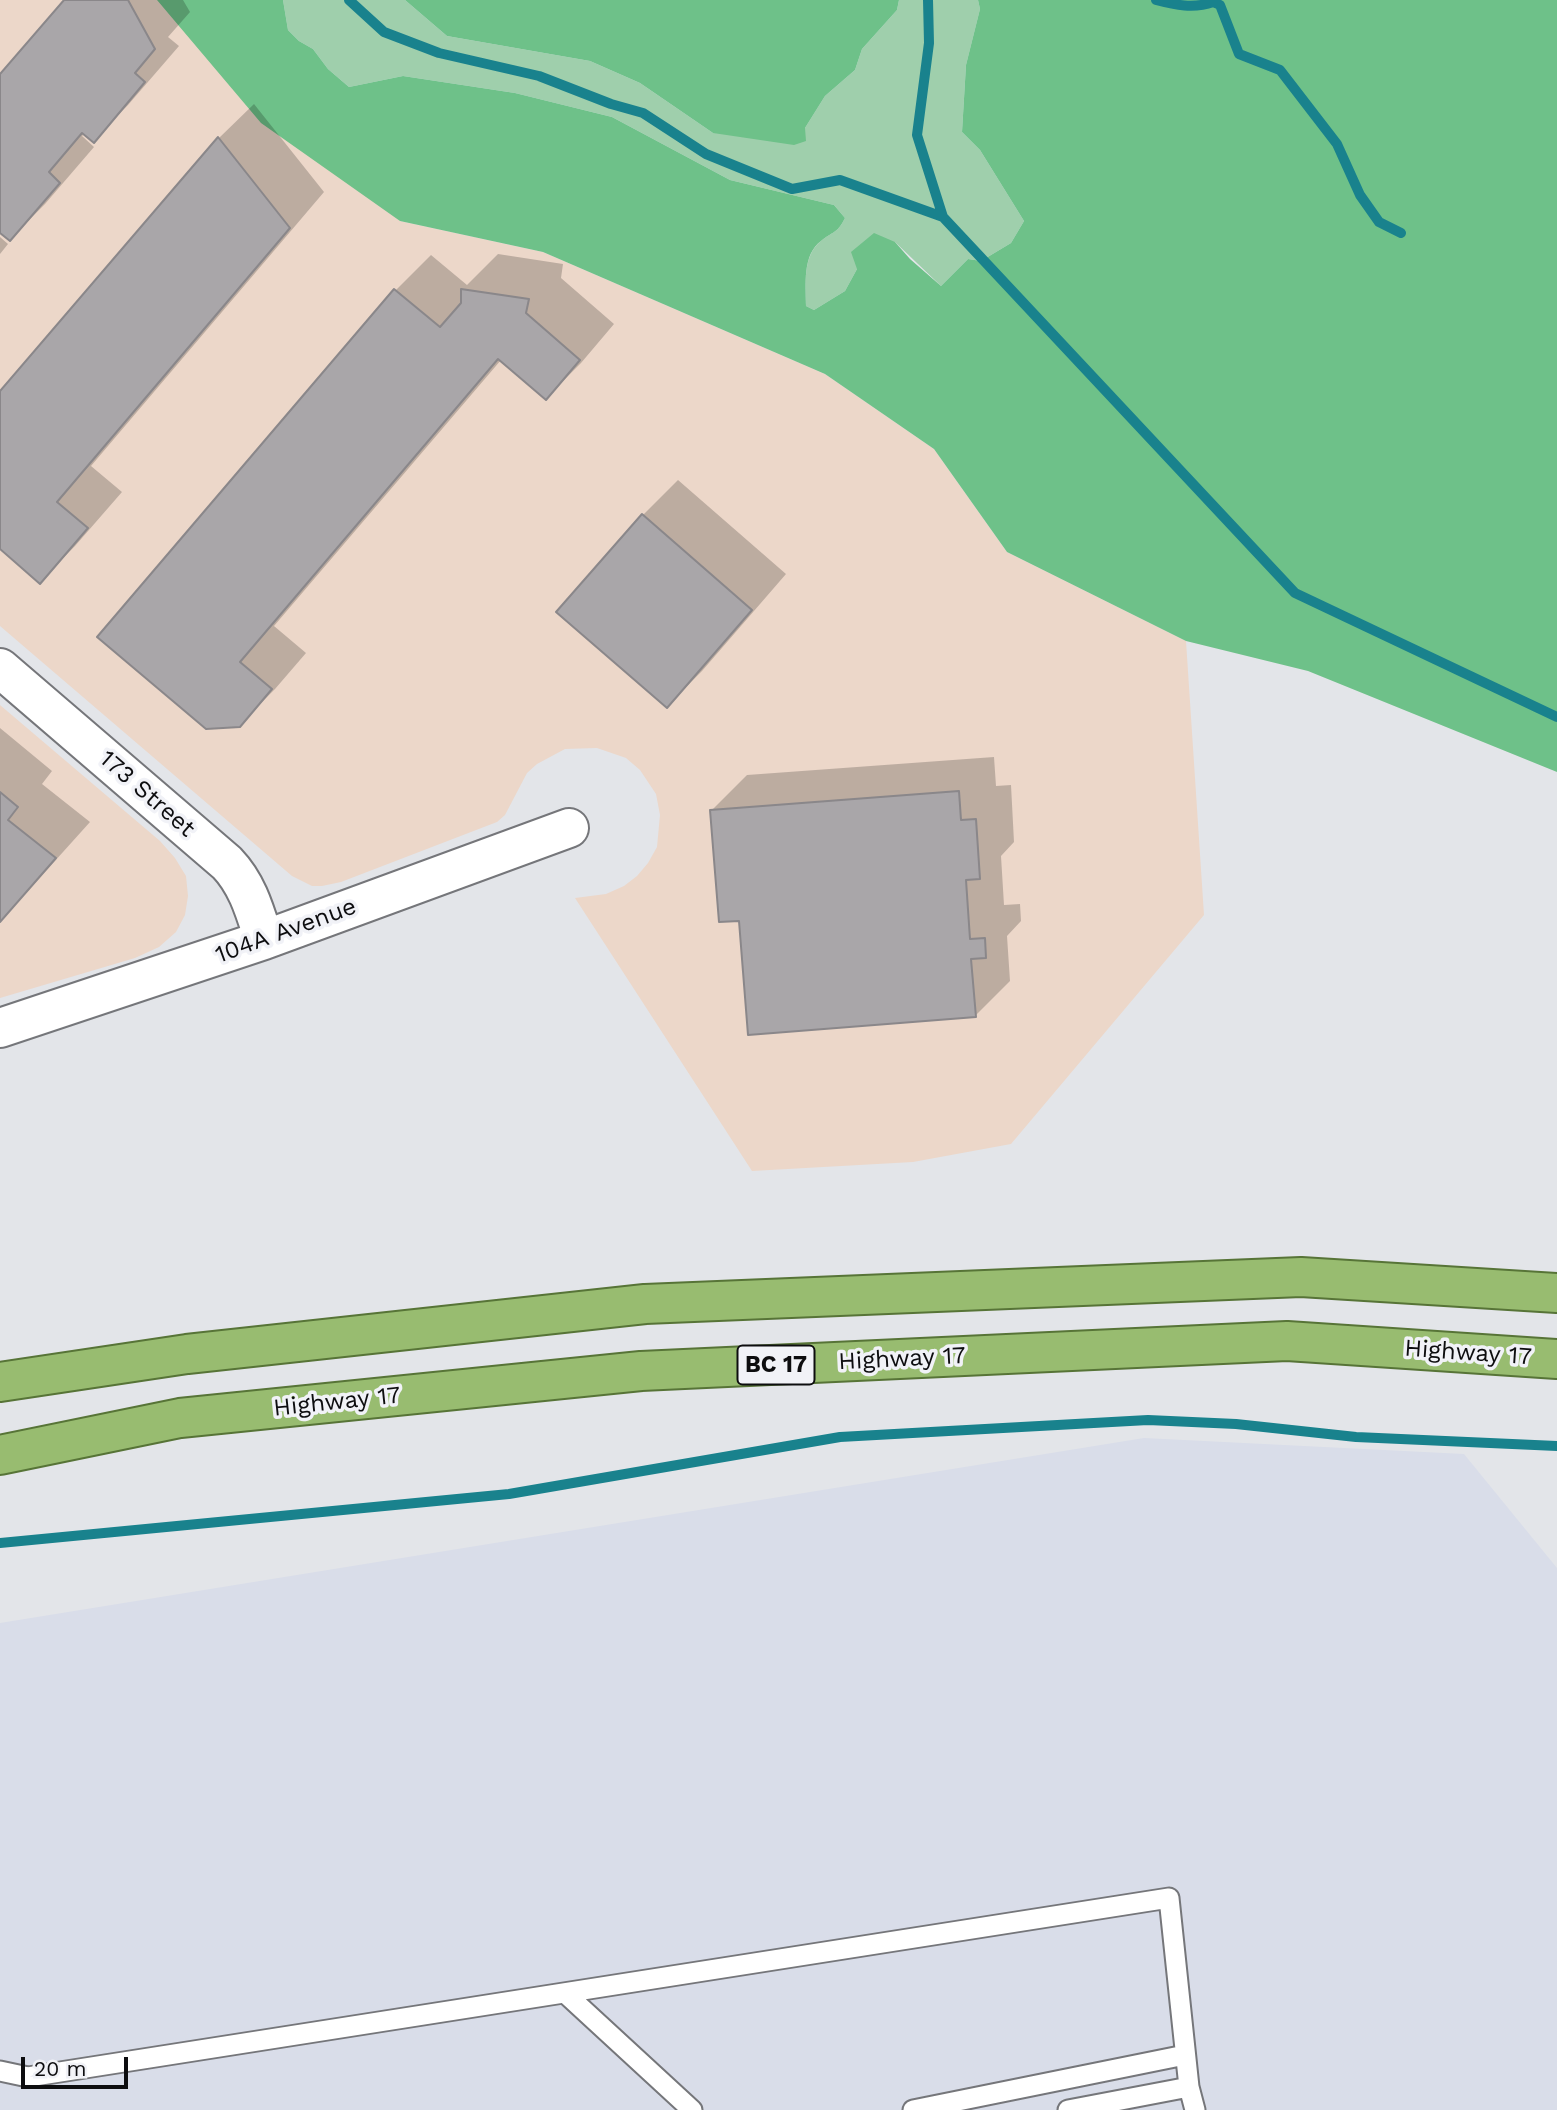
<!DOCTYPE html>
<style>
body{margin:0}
#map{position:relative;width:1557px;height:2110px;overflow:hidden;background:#e3e5e9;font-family:"Work Sans",sans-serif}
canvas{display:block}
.scale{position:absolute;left:21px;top:2057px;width:107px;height:32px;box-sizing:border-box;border:4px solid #0d0d0f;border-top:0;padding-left:9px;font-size:21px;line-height:24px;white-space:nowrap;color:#0d0d0f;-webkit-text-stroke:5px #f1f2f7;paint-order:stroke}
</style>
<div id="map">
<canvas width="1557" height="2110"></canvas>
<div class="scale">20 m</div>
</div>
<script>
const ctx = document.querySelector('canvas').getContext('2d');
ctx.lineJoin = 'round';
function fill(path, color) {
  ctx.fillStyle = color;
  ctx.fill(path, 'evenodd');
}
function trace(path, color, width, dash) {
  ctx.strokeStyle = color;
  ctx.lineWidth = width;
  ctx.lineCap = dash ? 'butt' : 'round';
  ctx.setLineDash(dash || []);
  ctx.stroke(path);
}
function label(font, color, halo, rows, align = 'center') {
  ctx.font = font + ' "Work Sans",sans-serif';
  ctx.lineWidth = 7;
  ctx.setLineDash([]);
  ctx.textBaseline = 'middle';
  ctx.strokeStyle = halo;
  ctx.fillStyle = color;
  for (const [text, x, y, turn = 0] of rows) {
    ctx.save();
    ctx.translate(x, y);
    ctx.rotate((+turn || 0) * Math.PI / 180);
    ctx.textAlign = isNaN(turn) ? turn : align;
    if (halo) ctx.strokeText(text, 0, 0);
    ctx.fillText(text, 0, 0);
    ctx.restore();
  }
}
const built = new Path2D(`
 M 1144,1438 L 1464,1454 L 1557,1568 L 1557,2110 L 0,2110 L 0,1623 Z`);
const industrial = new Path2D(`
 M 0,0 L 158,0 L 400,221 L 543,252 L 825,374 L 934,449 L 1007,552 L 1186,641 L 1204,915 L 1011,1144 L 913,1162 L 752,1171 L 575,898 L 606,894 L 624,886 L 637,876 L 648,863 L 657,847 L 660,815 L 656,794 L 640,770 L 626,758 L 597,748 L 565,749 L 537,764 L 527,773 L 505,815 L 497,822 L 341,882 L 322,886 L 312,886 L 292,876 L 0,626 Z
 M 0,705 L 160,841 L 175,858 L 186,876 L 188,896 L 185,915 L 176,932 L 159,947 L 135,958 L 0,998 Z`);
const green = new Path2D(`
 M 283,0 L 405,0 L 447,36 L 590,61 L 640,83 L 713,133 L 805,128 L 825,96 L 855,70 L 862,49 L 897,10 L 899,0 L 978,0 L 980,9 L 966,65 L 962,132 L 980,150 L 1024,221 L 1011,243 L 981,261 L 968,259 L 941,286 L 895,242 L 857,269 L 845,291 L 814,310 L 806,306 C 806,285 802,256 821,241 C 833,231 837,234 845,218 L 834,205 L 730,180 L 612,117 L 515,93 L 403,76 L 349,87 L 328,69 L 313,49 L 299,41 L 288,30 Z`);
const forest = new Path2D(`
 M 157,0 L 283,0 L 288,30 L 299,41 L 313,49 L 328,69 L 349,87 L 403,76 L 515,93 L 612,117 L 730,180 L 834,205 L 845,218 C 837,234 833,231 821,241 C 802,255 806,285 806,306 L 814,310 L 845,291 L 857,269 L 851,252 L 874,233 L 895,242 L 910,259 L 941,286 L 968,259 L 981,261 L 1011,243 L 1024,221 L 980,150 L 962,132 L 966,65 L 980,9 L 978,0 L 1557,0 L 1557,772 L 1308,671 L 1186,641 L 1007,552 L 934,449 L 825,374 L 543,252 L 400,221 L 261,123 Z
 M 405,0 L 899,0 L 897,10 L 862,49 L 855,70 L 825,96 L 805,128 L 806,141 L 794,145 L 713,133 L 640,83 L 590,61 L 447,36 Z`);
const shadow = new Path2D(`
 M 66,0 L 183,0 L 190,12 L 168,37 L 179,46 L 128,105 L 93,140 L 85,133 L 82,136 L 94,147 L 45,204 L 10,239 L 0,233 L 0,77 Z
 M 254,104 L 324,192 L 91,466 L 122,492 L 75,546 L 40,581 L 0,547 L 0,394 L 219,138 Z
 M 0,237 L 8,244 L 0,254 Z
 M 498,254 L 563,264 L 561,278 L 614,324 L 581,363 L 546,398 L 501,360 L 274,626 L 306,653 L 275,689 L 239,725 L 99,637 L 396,290 L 431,255 L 467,285 Z
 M 678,480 L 786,574 L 702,671 L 667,706 L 643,515 Z
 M 0,728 L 52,771 L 42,784 L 90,822 L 0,922 Z
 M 994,757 L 996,786 L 1011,785 L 1014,842 L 1001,856 L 1004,905 L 1020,904 L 1021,921 L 1007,936 L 1010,981 L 975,1016 L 741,919 L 712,810 L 747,775 Z`);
const stream = new Path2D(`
 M 349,0 L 384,32 L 439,53 L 539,76 L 611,104 L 643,113 L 706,154 L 792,189 L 840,180 L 943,217 L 1295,593 L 1557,717
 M 928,0 L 929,43 L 917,135 L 943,217
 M 1156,0 C 1175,5 1194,9 1213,2 L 1220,5 L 1239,54 L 1280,70 L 1337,144 L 1360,195 L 1379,222 L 1401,233
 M 0,1543 L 509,1494 L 840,1437 L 1148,1420 L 1236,1424 L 1356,1437 L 1557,1446`);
const building = new Path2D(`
 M 64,0 L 128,0 L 155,49 L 135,73 L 145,82 L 94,143 L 82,133 L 49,172 L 60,183 L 10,241 L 0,233 L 0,74 Z
 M 218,137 L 290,228 L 57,502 L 88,528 L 40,584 L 0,549 L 0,391 Z
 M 394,289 L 440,327 L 461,303 L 461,289 L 529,299 L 526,313 L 580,360 L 546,400 L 498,359 L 240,662 L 272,689 L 240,727 L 206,729 L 97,637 Z
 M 642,514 L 752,610 L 667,708 L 556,612 Z
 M 959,791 L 961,820 L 976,819 L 980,879 L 966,880 L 970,939 L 985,938 L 986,958 L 971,959 L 976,1017 L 748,1035 L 739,921 L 719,922 L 710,810 Z
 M 0,792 L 18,807 L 8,820 L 56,858 L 0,922 Z`);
const service = new Path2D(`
 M 565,1993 L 692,2110
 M 0,2071 L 28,2077 L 1169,1898 L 1189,2087 L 1195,2110
 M 913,2110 L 1185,2055
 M 1068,2110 L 1189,2087`);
const minor = new Path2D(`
 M 0,668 L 227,863 C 248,885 255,912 264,940
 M 0,1028 L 264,940 L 569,828`);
const trunk = new Path2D(`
 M 0,1382 L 187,1354 L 645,1304 L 1301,1277 L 1557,1293
 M 0,1455 L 180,1418 L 641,1371 L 1287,1341 L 1557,1359`);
const shields = [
 [776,1365,77]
];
const shieldNames = [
 ["BC 17",776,1365]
];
const streetNames = [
 ["173 Street",147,794,41],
 ["104A Avenue",286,931,-20],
 ["Highway 17",1468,1353,4],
 ["Highway 17",902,1359,-3],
 ["Highway 17",337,1402,-6]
];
fill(built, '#d9dde9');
fill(industrial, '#ecd7c9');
fill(green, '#9fcfac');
fill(forest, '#6ec189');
fill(shadow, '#0003');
trace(stream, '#19828d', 10);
fill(building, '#a9a6a9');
trace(building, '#8a878a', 2);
trace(service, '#75767a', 23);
trace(minor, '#75767a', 42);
trace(trunk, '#577437', 42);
trace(service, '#fff', 19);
trace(minor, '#fff', 38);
trace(trunk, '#98bc70', 38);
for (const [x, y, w] of shields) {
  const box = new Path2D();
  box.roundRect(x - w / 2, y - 19.5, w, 39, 5);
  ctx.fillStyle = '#f1f2f7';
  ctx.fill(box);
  trace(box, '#0d0d0f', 2);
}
label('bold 23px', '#0d0d0f', null, shieldNames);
label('24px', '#0d0d0f', '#f1f2f7', streetNames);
</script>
